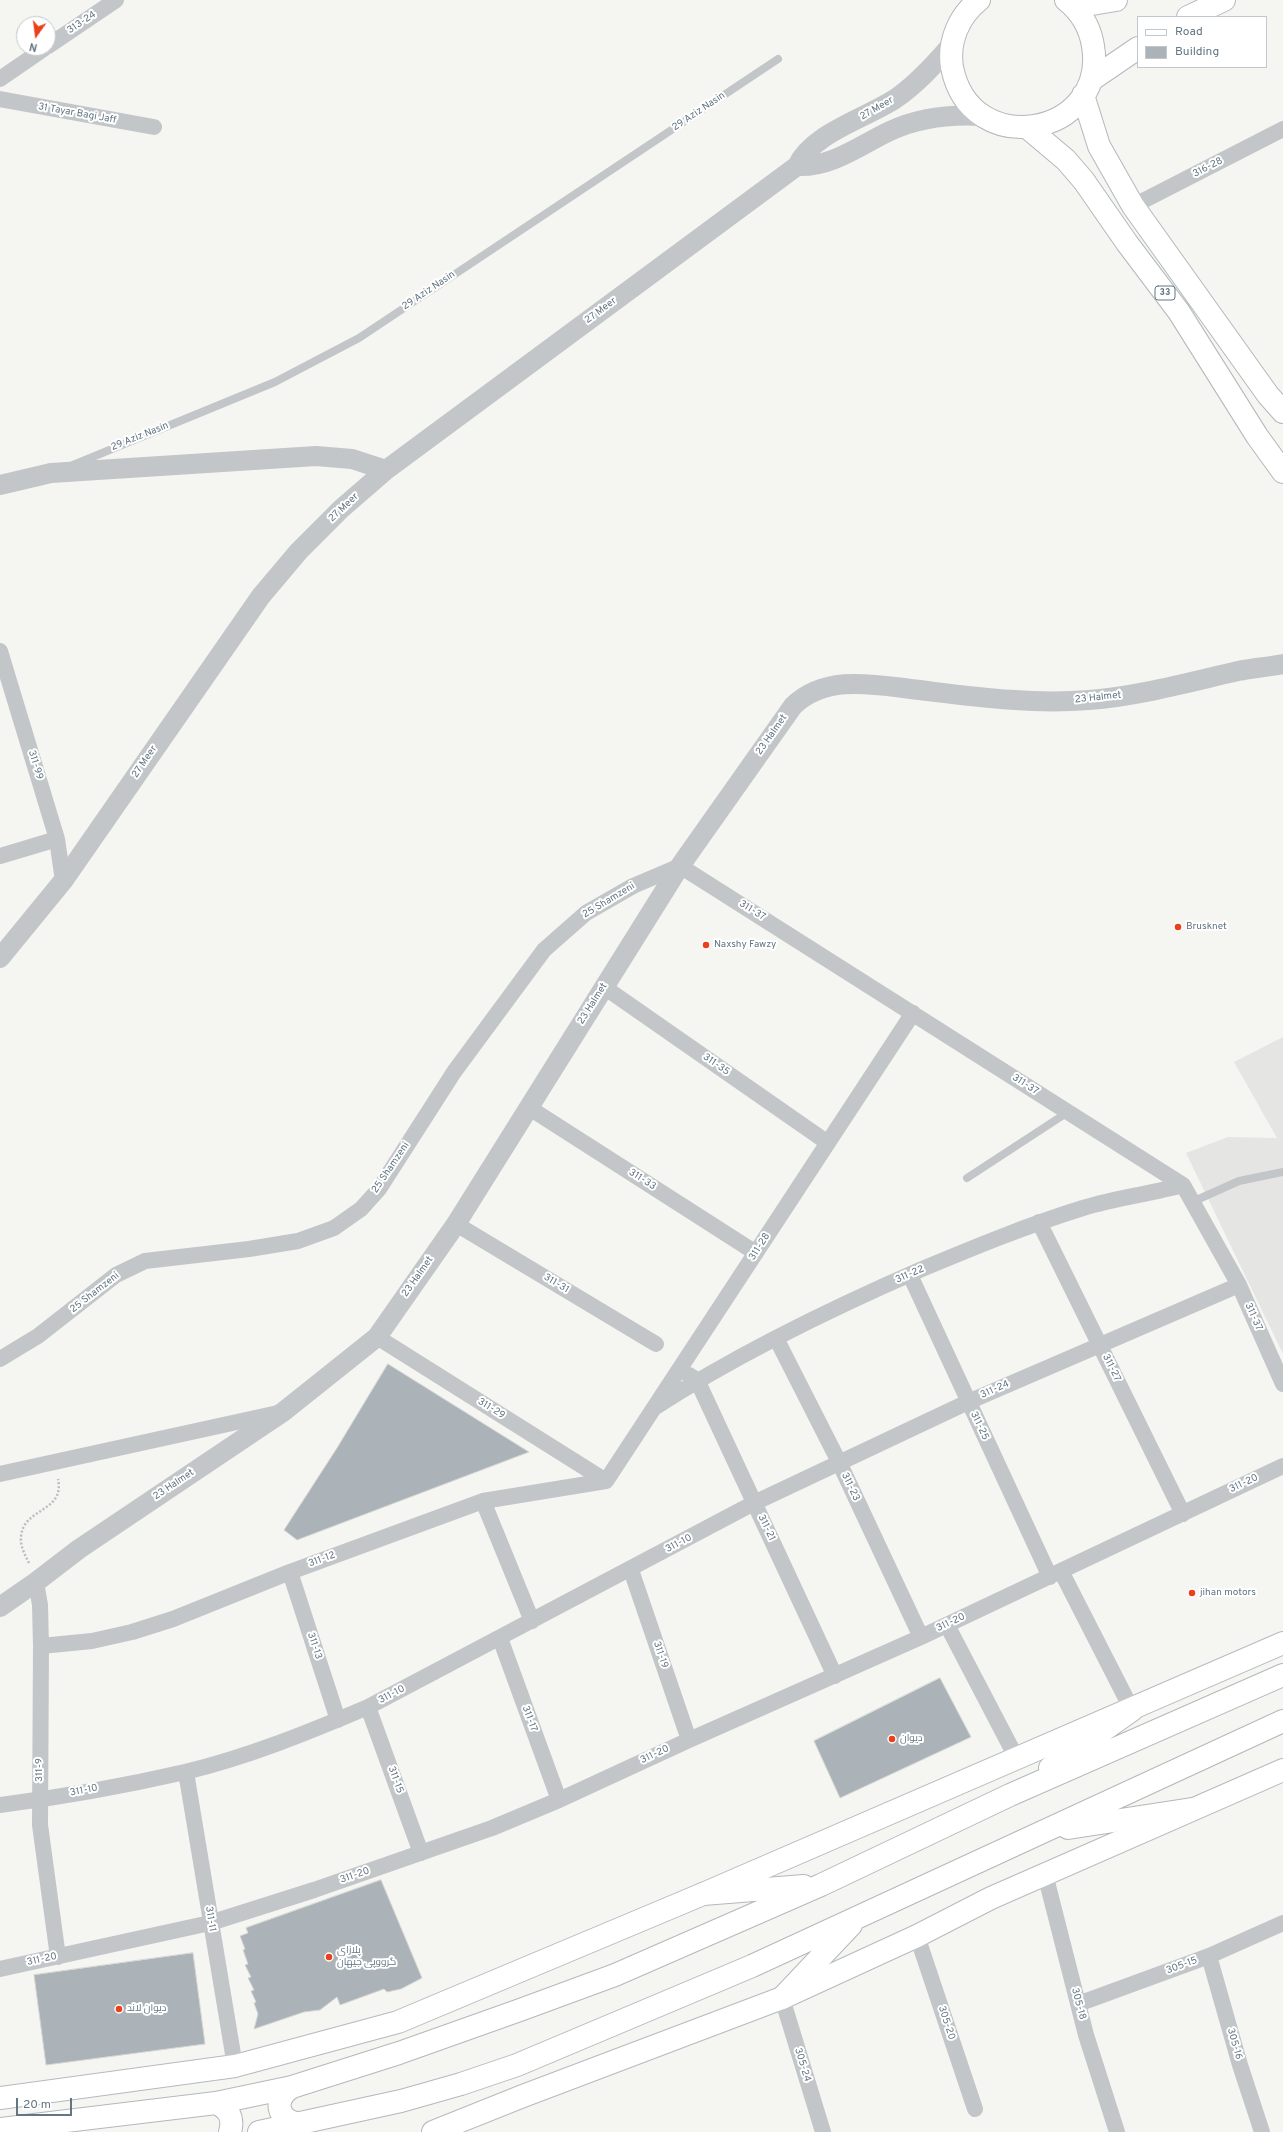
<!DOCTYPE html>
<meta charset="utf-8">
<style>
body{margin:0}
#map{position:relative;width:1283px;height:2132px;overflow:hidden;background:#f5f5f1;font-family:Overpass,sans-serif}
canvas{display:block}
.legend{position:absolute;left:1137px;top:16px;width:130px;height:52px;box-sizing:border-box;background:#fff;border:1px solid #c0c8cd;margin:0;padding:5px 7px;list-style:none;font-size:12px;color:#627683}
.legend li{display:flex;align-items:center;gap:8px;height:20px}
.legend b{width:20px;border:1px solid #c0c8cd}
.north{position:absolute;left:16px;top:16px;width:40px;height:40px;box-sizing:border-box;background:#fff;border:1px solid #c0c8cd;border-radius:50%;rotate:194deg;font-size:11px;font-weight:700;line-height:16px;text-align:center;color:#627683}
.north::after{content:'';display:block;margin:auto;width:14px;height:18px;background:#ea401b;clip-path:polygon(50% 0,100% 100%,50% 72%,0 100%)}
.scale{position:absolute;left:16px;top:2098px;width:56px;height:18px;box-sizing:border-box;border:2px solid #627683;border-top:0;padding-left:5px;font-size:12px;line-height:14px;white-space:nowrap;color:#627683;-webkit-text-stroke:3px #fff;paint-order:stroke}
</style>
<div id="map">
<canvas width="1283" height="2132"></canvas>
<ul class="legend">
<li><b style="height:5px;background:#fff"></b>Road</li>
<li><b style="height:11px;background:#abb3b8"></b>Building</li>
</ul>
<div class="north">N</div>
<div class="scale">20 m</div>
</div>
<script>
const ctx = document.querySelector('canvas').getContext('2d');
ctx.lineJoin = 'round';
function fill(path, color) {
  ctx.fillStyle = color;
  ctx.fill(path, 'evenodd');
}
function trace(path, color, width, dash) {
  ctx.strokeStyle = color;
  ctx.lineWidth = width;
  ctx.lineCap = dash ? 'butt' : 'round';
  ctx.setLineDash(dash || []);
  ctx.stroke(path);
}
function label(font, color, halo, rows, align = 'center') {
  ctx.font = font + ' Overpass,Cairo,sans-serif';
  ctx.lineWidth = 4;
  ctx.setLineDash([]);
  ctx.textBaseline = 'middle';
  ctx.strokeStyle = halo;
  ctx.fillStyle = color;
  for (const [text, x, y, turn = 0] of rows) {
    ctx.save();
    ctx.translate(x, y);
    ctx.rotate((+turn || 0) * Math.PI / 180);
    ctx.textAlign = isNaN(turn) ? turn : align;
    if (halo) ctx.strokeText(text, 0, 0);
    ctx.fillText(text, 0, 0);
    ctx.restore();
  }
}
const built = new Path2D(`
 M 1283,1037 L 1283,1354 L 1186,1153 L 1228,1137 L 1277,1138 L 1234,1062 Z`);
const building = new Path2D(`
 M 388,1364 L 529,1452 L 297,1540 L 284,1530 L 337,1448 Z
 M 940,1678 L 971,1737 L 840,1798 L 814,1741 Z
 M 381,1880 L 422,1978 L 401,1989 L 387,1992 L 384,1989 L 340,2005 L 337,1997 L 320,2010 L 304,2012 L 254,2029 L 258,2014 L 254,2003 L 256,2002 L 251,1991 L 254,1990 L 248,1978 L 251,1977 L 245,1965 L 248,1964 L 243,1950 L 245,1949 L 240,1936 L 248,1933 L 246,1928 Z
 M 193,1953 L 205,2044 L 46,2065 L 34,1975 Z`);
const path = new Path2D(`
 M 29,1563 C 25,1555 20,1546 21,1537 C 23,1507 65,1513 58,1479`);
const service = new Path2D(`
 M 73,465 L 275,382 L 359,338 L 778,59
 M 967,1178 L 1068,1112
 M 1192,1202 L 1239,1181 L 1283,1172`);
const minor = new Path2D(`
 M 48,46 L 116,0
 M 0,79 L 45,48
 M 0,99 L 154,127
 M 1133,206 L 1283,129
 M 0,651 L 57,839 L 63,881
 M 0,856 L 57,839
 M 604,987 L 828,1143
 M 528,1107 L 756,1253
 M 1039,1222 L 1183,1514
 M 456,1224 L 656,1344
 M 910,1275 L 1050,1577
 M 377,1337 L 606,1481
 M 776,1338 L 839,1462 L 921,1637
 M 0,1359 L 38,1336 L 116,1275 L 145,1261 L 249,1249 L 298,1241 L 334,1228 L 361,1209 L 379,1189 L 454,1072 L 544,950 L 586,913 L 633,886 L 680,866 L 1183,1185 L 1239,1285 L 1283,1384
 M 689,1375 L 697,1380 L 835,1676
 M 654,1408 C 739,1353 830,1309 922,1269 C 975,1247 1028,1225 1083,1208 C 1115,1198 1150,1194 1183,1185
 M 0,1474 L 278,1413
 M 606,1481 L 913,1013
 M 483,1501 L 532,1621
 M 631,1570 L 689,1740
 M 1061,1571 L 1132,1710
 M 290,1572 L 338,1720
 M 36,1582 L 40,1605 L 41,1646 L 40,1825 L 58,1957
 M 947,1625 L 1017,1759
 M 500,1638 L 559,1800
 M 41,1646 L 92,1641 L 132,1632 L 173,1619 L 290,1572 L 483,1501 L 606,1481
 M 368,1707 L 421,1853
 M 186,1772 L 235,2066
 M 0,1805 C 62,1797 124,1786 185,1772 C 248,1757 309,1732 368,1707 L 754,1503 L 968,1402 L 1239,1285
 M 1045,1874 L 1086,2035 L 1117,2132
 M 917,1936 L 975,2109
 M 1209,1956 L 1240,2065 L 1262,2132
 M 0,1969 L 210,1923 L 314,1890 L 492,1828 L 559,1800 L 689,1740 L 921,1637 L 1283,1466
 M 782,1998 L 823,2132
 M 1078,2004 L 1209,1956 L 1283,1923`);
const tertiary = new Path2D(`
 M 797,166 C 831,168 860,145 890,131 C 920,117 951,114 983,116
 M 0,485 L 51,473 L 316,456 L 352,459 L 386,470
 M 0,958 L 63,881 L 261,596 L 299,551 L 341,509 L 386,470 L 797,166 C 813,133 864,119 895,99 C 917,84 935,64 952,44
 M 0,1607 L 36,1582 L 79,1549 L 283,1412 L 377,1337 L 456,1224 L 680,866 L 793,706 C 825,675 871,684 911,689 C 970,696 1030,705 1089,700 C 1140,696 1189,682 1238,671 C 1253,668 1268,667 1283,664`);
const secondary = new Path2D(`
 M 1074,7 L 1116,0
 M 1188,17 L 1224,0
 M 1094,78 L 1138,48
 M 0,2098 L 235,2066 L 398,2022 L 703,1894 L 1283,1643
 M 433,2132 L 523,2096 L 782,1998 L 917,1936 L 991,1898 L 1283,1770`);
const primary = new Path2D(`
 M 979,0 C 959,16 948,41 952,67 C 970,162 1108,136 1093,46 C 1090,27 1081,12 1066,0
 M 1083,95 L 1099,146 L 1133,206 L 1268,395 L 1283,412
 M 1028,128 L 1066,160 L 1084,181 L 1127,243 L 1179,312 L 1257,436 L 1283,472`);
const trunk = new Path2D(`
 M 1050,1768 L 1132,1710
 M 1068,1828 L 1192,1809
 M 703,1894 L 804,1886
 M 782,1998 L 851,1925
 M 292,2087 C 273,2099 276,2119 299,2124
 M 216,2103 C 229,2109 234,2118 230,2132
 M 0,2129 L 216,2103 L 292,2087 L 399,2053 L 520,2010 L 615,1975 L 821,1885 L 1010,1795 L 1283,1675
 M 259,2132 L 401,2101 L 461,2084 L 517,2065 L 752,1966 L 1283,1721`);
const markers = [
 [1178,927,4,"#ea401b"],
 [706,945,4,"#ea401b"],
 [1192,1593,4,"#ea401b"],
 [892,1739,4,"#ea401b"],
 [329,1957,4,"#ea401b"],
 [119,2009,4,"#ea401b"]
];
const shields = [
 [1165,293,20]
];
const shieldNames = [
 ["33",1165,293]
];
const streetNames = [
 ["313-24",82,23,-34],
 ["27 Meer",877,109,-30],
 ["29 Aziz Nasin",699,112,-34],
 ["31 Tayar Bagi Jaff",77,114,10],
 ["316-28",1208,168,-27],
 ["29 Aziz Nasin",429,291,-34],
 ["27 Meer",601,311,-37],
 ["29 Aziz Nasin",140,437,-22],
 ["27 Meer",344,508,-43],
 ["23 Halmet",1098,698,-6],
 ["23 Halmet",772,735,-55],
 ["27 Meer",145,762,-56],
 ["311-99",35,765,73],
 ["25 Shamzeni",609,901,-31],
 ["311-37",752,911,32],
 ["23 Halmet",593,1004,-58],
 ["311-35",716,1065,35],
 ["311-37",1025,1085,33],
 ["25 Shamzeni",391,1168,-56],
 ["311-33",642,1180,33],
 ["311-28",760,1247,-57],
 ["311-22",910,1275,-23],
 ["23 Halmet",418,1277,-55],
 ["311-31",556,1284,31],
 ["25 Shamzeni",95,1293,-38],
 ["311-37",1253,1317,66],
 ["311-27",1111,1368,64],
 ["311-24",995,1390,-24],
 ["311-29",491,1409,32],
 ["311-25",979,1426,65],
 ["311-20",1244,1484,-25],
 ["23 Halmet",174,1485,-34],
 ["311-23",850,1487,65],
 ["311-21",766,1528,65],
 ["311-10",679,1544,-28],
 ["311-12",322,1560,-20],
 ["311-20",951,1623,-25],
 ["311-13",314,1646,72],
 ["311-19",660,1655,71],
 ["311-10",392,1695,-28],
 ["311-17",529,1719,70],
 ["311-20",655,1755,-25],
 ["311-9",40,1770,-90],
 ["311-15",395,1780,70],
 ["311-10",84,1791,-11],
 ["311-20",355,1876,-19],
 ["311-11",210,1919,81],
 ["311-20",42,1960,-12],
 ["305-15",1182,1966,-20],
 ["305-18",1078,2004,75],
 ["305-20",946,2023,72],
 ["305-16",1234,2044,74],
 ["305-24",802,2065,73]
];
const poiNames = [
 ["Brusknet",1186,927],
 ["Naxshy Fawzy",714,945],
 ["jihan motors",1200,1593],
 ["دیوان",900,1739],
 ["پلازای",337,1951],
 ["گرووپی جیهان",337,1963],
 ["دیوان لاند",127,2009]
];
fill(built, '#e5e6e4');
fill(building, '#abb3b8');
trace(building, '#d6d6d3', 1);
trace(secondary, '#b4babe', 24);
trace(primary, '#b3b8bb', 24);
trace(trunk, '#b4b8bb', 24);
trace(path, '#bbbec0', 2.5, [2, 2]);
trace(service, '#c2c6c9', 8);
trace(minor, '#c2c6c9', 16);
trace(tertiary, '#c2c6c9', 20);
trace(secondary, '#fff', 22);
trace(primary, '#fff', 22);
trace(trunk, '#fff', 22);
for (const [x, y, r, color] of markers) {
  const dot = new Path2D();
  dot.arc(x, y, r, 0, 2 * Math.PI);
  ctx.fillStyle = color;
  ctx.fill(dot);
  trace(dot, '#fff', 1.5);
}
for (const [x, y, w] of shields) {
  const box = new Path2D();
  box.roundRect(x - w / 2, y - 7, w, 14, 3);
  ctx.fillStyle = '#fff';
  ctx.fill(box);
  trace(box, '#627683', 1);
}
label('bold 9px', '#627683', null, shieldNames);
label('10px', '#627683', '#fff', streetNames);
label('10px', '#627683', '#fff', poiNames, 'left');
</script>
